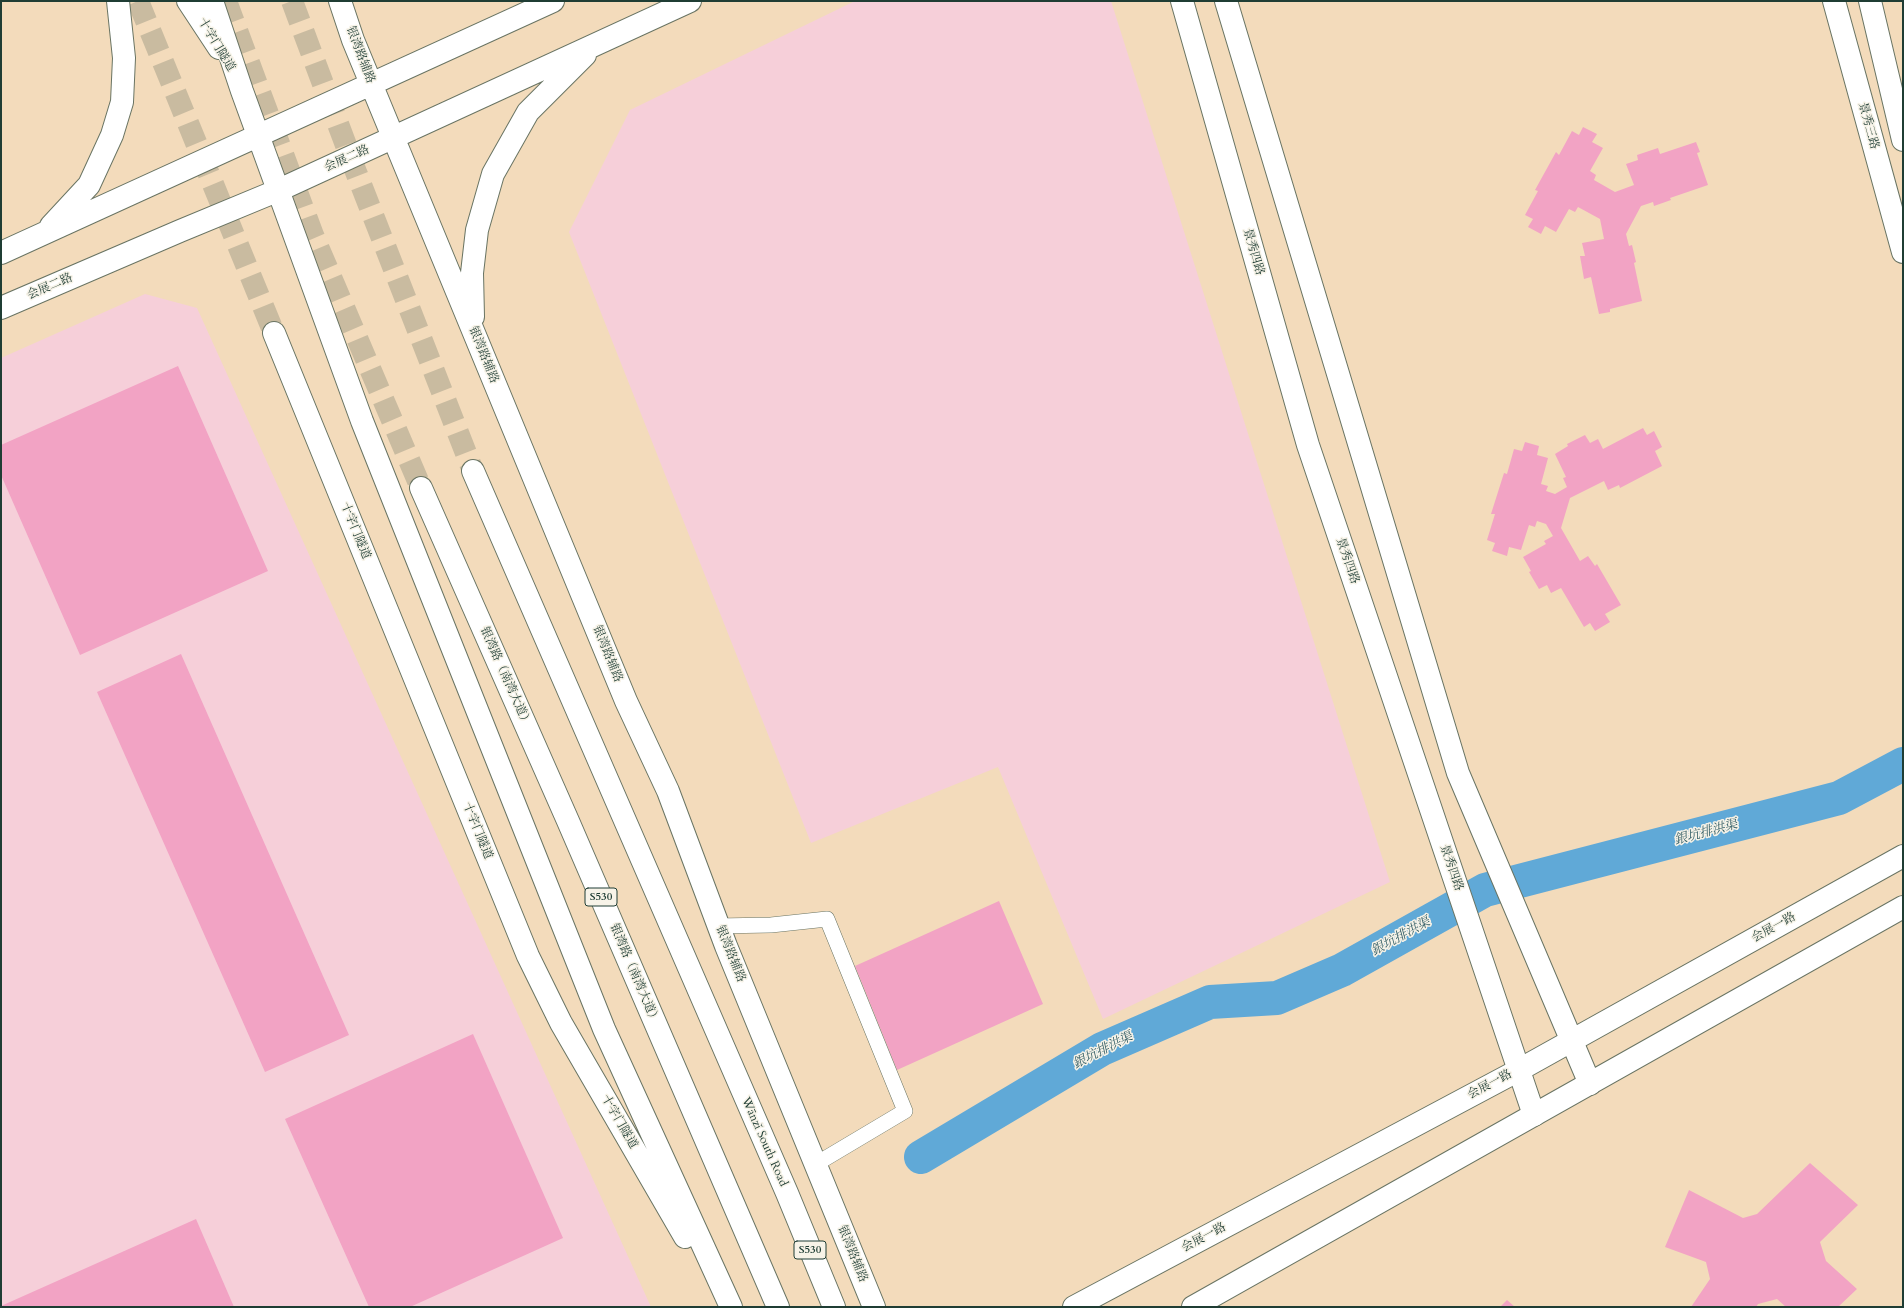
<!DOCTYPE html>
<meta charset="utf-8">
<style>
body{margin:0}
#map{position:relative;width:1904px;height:1308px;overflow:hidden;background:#f3dbbb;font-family:Cardo,serif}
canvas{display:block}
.frame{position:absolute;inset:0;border:2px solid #1f3d34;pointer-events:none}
</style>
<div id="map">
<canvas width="1904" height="1308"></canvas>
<div class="frame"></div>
</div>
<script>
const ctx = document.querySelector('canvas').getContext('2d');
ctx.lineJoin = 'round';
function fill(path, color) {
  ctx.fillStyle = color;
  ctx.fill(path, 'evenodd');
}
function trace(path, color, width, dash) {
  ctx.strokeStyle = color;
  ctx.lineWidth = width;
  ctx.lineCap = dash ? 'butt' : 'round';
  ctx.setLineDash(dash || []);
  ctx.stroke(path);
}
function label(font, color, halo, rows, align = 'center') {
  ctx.font = font + ' Cardo,"Noto Serif SC",serif';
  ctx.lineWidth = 3;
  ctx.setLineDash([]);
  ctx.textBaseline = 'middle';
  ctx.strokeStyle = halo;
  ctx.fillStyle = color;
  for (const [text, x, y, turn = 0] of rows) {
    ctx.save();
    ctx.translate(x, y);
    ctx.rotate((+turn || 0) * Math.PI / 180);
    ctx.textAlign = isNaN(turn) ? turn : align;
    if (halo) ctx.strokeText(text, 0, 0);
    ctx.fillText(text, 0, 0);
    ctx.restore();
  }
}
const built = new Path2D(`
 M 855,1 L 1111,1 L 1390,882 L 1103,1019 L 998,767 L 811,843 L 569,232 L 630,110 Z
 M 145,294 L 197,308 L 651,1307 L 1,1307 L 1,358 Z`);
const canal = new Path2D(`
 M 921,1157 L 1102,1049 L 1210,1002 L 1277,998 L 1342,970 L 1485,890 L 1839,798 L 1903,764`);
const building = new Path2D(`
 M 1583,127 L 1597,134 L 1592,142 L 1603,148 L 1590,171 L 1596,175 L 1594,180 L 1615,192 L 1634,185 L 1626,164 L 1638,160 L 1637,155 L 1658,148 L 1660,154 L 1696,142 L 1700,152 L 1697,153 L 1708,185 L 1670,198 L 1671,200 L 1654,206 L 1653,202 L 1641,206 L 1626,234 L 1629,246 L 1632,245 L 1636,262 L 1634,263 L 1642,301 L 1610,309 L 1610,312 L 1599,314 L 1591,277 L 1584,279 L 1580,256 L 1585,256 L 1582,243 L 1604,239 L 1600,219 L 1578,207 L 1575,212 L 1569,209 L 1556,232 L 1545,226 L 1541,234 L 1528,227 L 1533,219 L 1525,215 L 1538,191 L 1535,190 L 1556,152 L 1559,155 L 1572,131 L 1579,135 Z
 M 178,366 L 268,571 L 80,655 L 1,475 L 1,445 Z
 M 1643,428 L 1647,435 L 1654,431 L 1662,447 L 1655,451 L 1662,466 L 1620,488 L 1619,485 L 1608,490 L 1604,481 L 1570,498 L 1561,528 L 1580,561 L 1588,556 L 1595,566 L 1597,564 L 1621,605 L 1605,614 L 1610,622 L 1595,631 L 1590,623 L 1584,627 L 1561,588 L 1551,593 L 1547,585 L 1539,589 L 1529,572 L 1531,571 L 1523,557 L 1546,544 L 1544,541 L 1553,536 L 1546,524 L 1537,521 L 1535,527 L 1529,525 L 1521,550 L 1509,547 L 1507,556 L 1492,551 L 1495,543 L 1487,540 L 1495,514 L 1491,514 L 1504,473 L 1507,474 L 1514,449 L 1522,451 L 1525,442 L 1539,446 L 1537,455 L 1548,458 L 1541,484 L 1548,486 L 1546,491 L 1555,494 L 1567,487 L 1563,478 L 1566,477 L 1555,454 L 1568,446 L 1567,444 L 1585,435 L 1590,443 L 1598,439 L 1603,449 Z
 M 181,654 L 349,1035 L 265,1072 L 97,692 Z
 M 999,901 L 1043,1004 L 897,1070 L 855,966 Z
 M 473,1034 L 563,1238 L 410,1307 L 369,1307 L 285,1119 Z
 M 1810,1163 L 1858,1205 L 1820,1242 L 1826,1261 L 1857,1289 L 1838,1307 L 1786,1307 L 1777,1299 L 1758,1304 L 1756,1307 L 1691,1307 L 1710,1279 L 1706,1262 L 1665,1247 L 1689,1190 L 1743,1218 L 1757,1214 Z
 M 196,1219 L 234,1307 L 1,1307 L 1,1306 Z
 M 1507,1300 L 1515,1307 L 1500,1307 Z`);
const secondaryTunnel = new Path2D(`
 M 138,1 L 274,333`);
const highwayTunnel = new Path2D(`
 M 226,1 L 313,235 L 421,488
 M 292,1 L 356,172 L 473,471`);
const lane = new Path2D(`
 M 718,926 L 771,925 L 827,919 L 905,1111 L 816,1164`);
const street = new Path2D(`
 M 1182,1 L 1308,445 L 1534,1115
 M 1226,1 L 1458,773 L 1590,1084
 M 1834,1 L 1903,252
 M 1870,1 L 1903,140`);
const secondary = new Path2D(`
 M 188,1 L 219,48
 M 212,1 L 242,91 L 362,421 L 604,1029 L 731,1307
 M 340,1 L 353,40 L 626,701 L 668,791 L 726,946 L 874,1307
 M 51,226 L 89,185 L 112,135 L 122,102 L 124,58 L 118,1
 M 1,253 L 553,1
 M 1,308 L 180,231 L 279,190 L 690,1
 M 473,317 L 472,273 L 477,230 L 493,174 L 528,112 L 585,55
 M 274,333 L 528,956 L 561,1023 L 685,1237
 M 1074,1307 L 1519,1070 L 1903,856
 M 1193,1307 L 1903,907`);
const highway = new Path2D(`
 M 473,471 L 787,1193 L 834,1307
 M 421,488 L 568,821 L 778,1307`);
const shields = [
 [601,897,32],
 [810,1250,32]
];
const shieldNames = [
 ["S530",601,897],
 ["S530",810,1250]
];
const streetNames = [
 ["十字门隧道",216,45,59],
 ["银湾路辅路",360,55,69],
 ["景秀三路",1868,126,75],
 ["会展二路",347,159,-24],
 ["景秀四路",1253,252,74],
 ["会展二路",50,287,-23],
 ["银湾路辅路",483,355,68],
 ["十字门隧道",355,531,68],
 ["景秀四路",1347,561,71],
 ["银湾路辅路",607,654,68],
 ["银湾路（南湾大道）",505,677,66],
 ["十字门隧道",477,831,68],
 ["景秀四路",1451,868,71],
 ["会展一路",1774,928,-29],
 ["银湾路辅路",730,954,68],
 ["银湾路（南湾大道）",634,974,67],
 ["会展一路",1490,1085,-28],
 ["十字门隧道",619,1122,60],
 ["Wānzǐ South Road",764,1142,66],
 ["会展一路",1204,1238,-28],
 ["银湾路辅路",852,1254,68]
];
const waterNames = [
 ["銀坑排洪渠",1706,833,-15],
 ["銀坑排洪渠",1401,937,-29],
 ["銀坑排洪渠",1103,1051,-27]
];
fill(built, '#f6cfd9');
trace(canal, '#60a9d7', 34);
fill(building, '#f2a3c4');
trace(secondaryTunnel, '#c9bba0', 22, [22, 11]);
trace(highwayTunnel, '#c9bba0', 22, [22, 11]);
trace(lane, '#697463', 16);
trace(street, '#697463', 24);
trace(secondary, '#697463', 24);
trace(highway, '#697463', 24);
trace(lane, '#fff', 15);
trace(street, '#fff', 22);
trace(secondary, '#fff', 22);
trace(highway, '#fff', 22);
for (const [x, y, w] of shields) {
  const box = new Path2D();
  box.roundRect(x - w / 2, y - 9, w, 18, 3);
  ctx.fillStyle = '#f7f3e8';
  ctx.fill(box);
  trace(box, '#1f3d34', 1);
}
label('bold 11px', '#1f3d34', null, shieldNames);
label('12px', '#1f3d34', '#f7f3e8', streetNames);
label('italic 13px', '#325d65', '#f7f3e8', waterNames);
</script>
